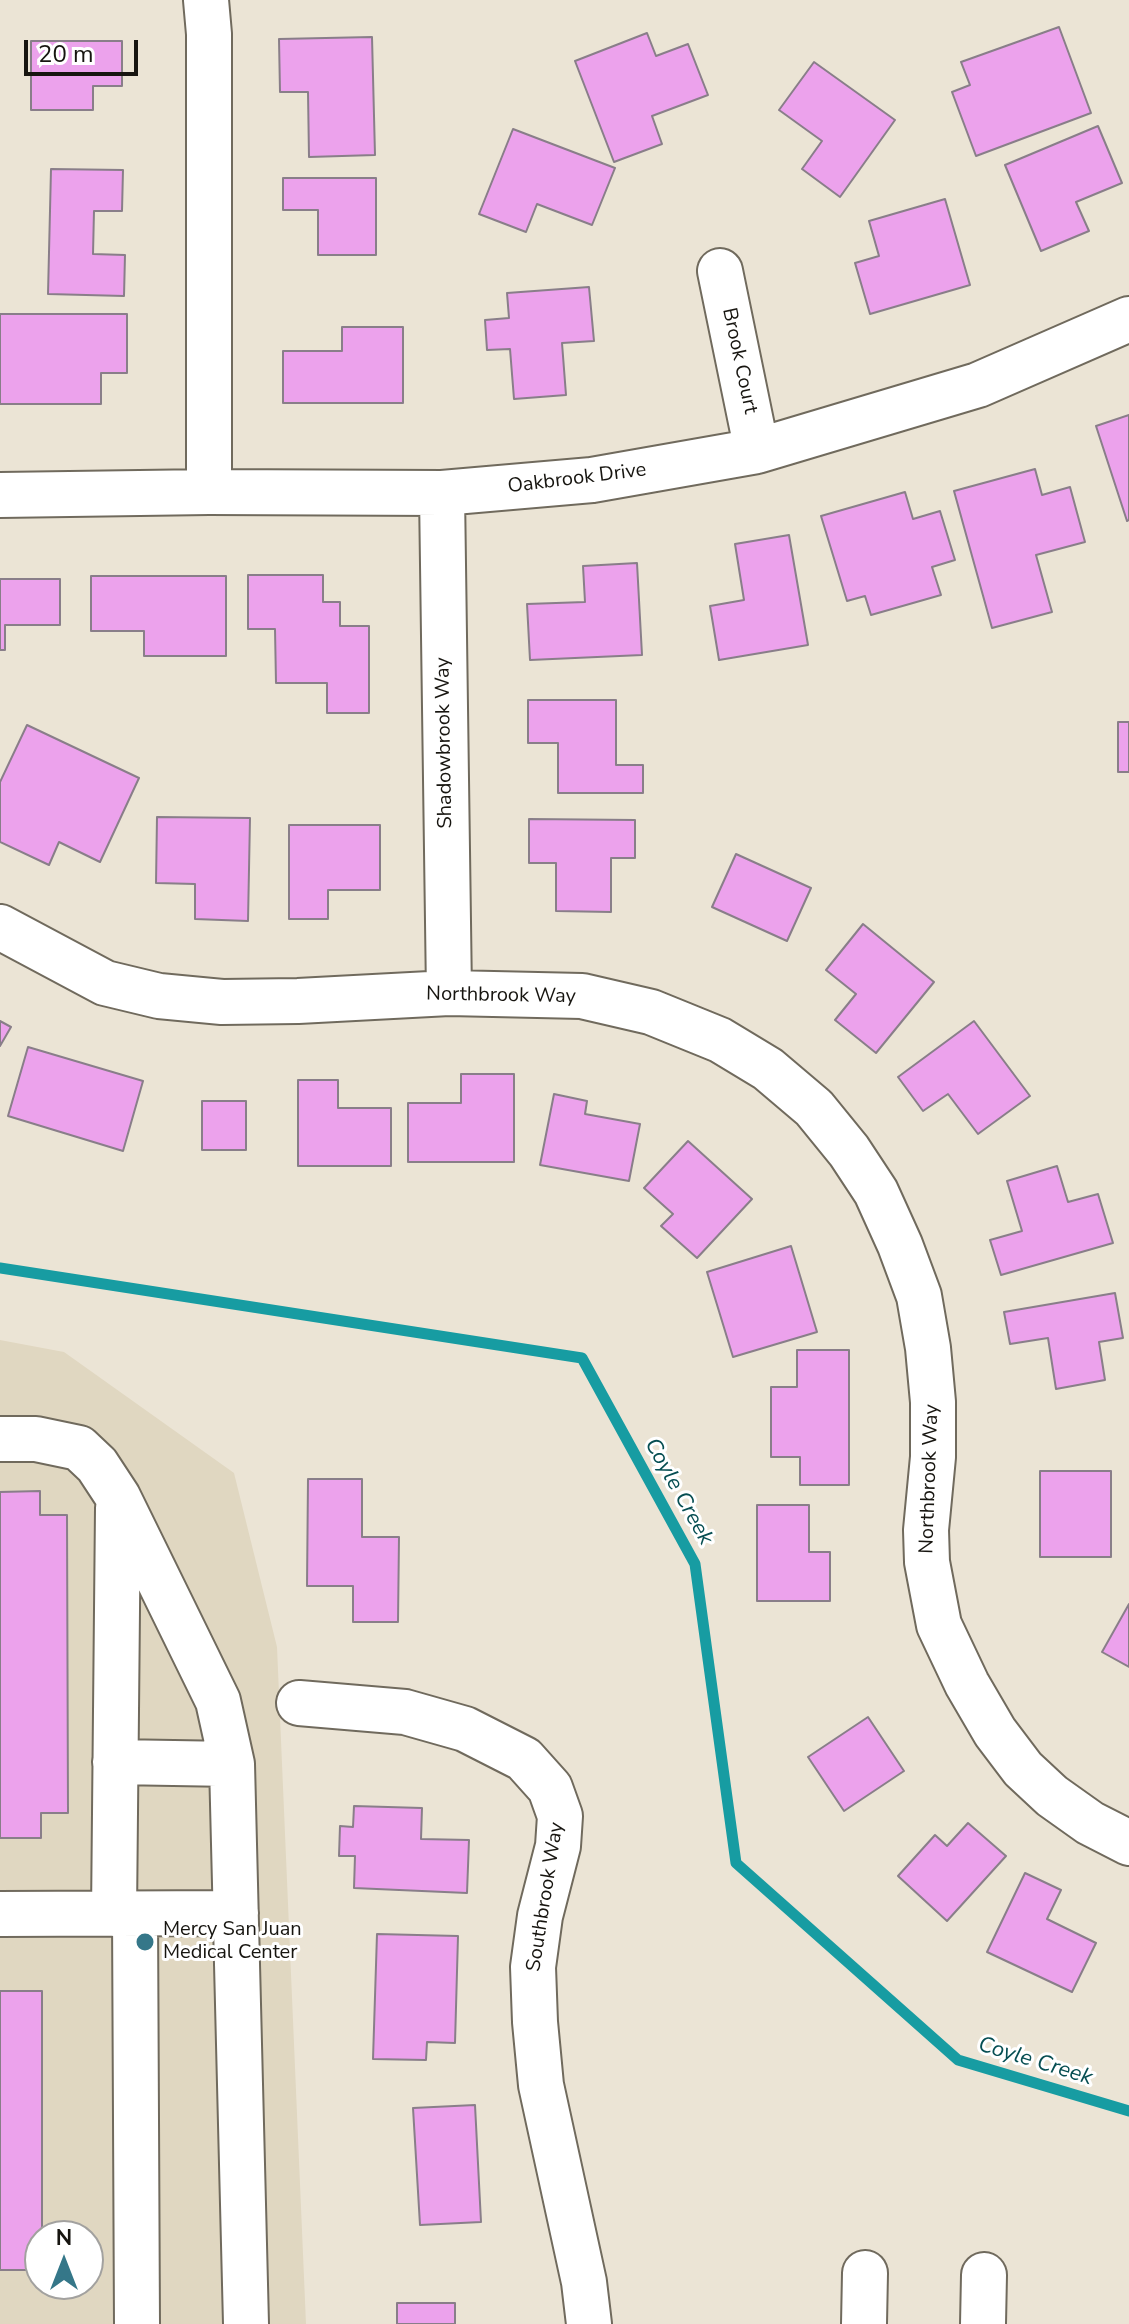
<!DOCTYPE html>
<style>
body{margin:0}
#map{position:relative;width:1129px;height:2324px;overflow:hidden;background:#ebe4d5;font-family:"Nunito Sans",sans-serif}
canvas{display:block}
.north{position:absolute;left:24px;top:2220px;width:80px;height:80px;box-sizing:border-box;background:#fff;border:2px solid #a2a19f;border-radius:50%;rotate:0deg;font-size:22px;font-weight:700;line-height:32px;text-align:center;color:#171510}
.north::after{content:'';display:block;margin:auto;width:28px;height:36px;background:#357789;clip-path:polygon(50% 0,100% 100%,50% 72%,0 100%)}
.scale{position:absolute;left:24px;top:40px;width:114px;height:36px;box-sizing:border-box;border:4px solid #171510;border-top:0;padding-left:10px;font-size:24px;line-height:28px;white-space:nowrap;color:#171510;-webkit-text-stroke:6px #fff;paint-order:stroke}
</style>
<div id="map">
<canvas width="1129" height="2324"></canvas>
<div class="north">N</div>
<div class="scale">20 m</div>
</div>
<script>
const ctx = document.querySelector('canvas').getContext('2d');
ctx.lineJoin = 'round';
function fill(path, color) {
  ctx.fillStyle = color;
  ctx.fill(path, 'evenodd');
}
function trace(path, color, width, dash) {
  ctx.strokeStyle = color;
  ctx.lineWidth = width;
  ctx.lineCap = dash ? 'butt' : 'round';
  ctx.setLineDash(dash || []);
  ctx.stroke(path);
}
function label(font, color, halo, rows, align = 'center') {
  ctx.font = font + ' "Nunito Sans",sans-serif';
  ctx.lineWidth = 6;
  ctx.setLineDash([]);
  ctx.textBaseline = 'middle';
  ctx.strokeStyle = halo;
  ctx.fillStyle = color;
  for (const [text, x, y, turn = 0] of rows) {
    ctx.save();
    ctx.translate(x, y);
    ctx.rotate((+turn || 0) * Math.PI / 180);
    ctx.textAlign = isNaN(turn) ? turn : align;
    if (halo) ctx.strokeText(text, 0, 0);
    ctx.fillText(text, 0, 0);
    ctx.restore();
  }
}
const built = new Path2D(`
 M 0,1340 L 64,1352 L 234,1473 L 277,1647 L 306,2324 L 0,2324 ZM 40,2236 L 88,2236 L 88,2284 L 40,2284 Z`);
const stream = new Path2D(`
 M 0,1268 L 582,1358 L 695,1564 L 736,1863 L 958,2060 L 1129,2111`);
const building = new Path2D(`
 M 1059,27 L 1091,113 L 976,156 L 952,92 L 970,85 L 961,62 Z
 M 647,33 L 656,56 L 688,44 L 708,95 L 652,116 L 662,144 L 614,162 L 575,61 Z
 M 372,37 L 375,155 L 309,157 L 308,92 L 280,92 L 279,39 Z
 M 31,41 L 122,41 L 122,86 L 93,86 L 93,110 L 31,110 Z
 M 814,62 L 895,120 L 840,197 L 802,169 L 822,141 L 779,110 Z
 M 1098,126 L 1122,183 L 1076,202 L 1089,231 L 1041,251 L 1005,165 Z
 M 513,129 L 615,168 L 592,225 L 537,204 L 526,232 L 479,214 Z
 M 51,169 L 123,170 L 122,211 L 94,211 L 93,254 L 125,255 L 124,296 L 48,294 Z
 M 283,178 L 376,178 L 376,255 L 318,255 L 318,210 L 283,210 Z
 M 945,199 L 970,285 L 870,314 L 855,263 L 879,256 L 869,221 Z
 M 589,287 L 594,341 L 562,343 L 566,395 L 514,399 L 510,349 L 487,350 L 485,320 L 509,318 L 507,293 Z
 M 0,314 L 127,314 L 127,373 L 101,373 L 101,404 L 0,404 Z
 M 342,327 L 403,327 L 403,403 L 283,403 L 283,351 L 342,351 Z
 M 1129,415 L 1129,520 L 1127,521 L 1096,426 Z
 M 1035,469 L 1042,495 L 1070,487 L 1085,542 L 1036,555 L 1052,612 L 992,628 L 954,491 Z
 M 905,492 L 913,519 L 940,511 L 955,560 L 932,567 L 941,595 L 871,615 L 865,596 L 847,601 L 821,516 Z
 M 789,535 L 808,645 L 719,660 L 710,606 L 744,600 L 735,544 Z
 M 637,563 L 642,655 L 530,660 L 527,604 L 585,602 L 583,566 Z
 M 248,575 L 323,575 L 323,602 L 340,602 L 340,626 L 369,626 L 369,713 L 327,713 L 327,683 L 276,683 L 275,629 L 248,629 Z
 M 91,576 L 226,576 L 226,656 L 144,656 L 144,631 L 91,631 Z
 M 0,579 L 60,579 L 60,625 L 5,625 L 5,650 L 0,650 Z
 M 528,700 L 616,700 L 616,765 L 643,765 L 643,793 L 558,793 L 558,743 L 528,743 Z
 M 1118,722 L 1129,722 L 1129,772 L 1118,772 Z
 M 27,725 L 139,778 L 100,862 L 59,842 L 49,865 L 0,842 L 0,782 Z
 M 157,817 L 250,818 L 248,921 L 195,919 L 195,884 L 156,883 Z
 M 529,819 L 635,820 L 635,858 L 611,858 L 611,912 L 556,911 L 556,863 L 529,863 Z
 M 289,825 L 380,825 L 380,890 L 328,890 L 328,919 L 289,919 Z
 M 736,854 L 811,888 L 787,941 L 712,907 Z
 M 863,924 L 934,982 L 876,1053 L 835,1020 L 856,994 L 826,970 Z
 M 0,1021 L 11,1027 L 0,1046 Z
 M 974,1021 L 1030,1096 L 978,1134 L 948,1094 L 923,1111 L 898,1077 Z
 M 28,1047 L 143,1081 L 123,1151 L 8,1116 Z
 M 461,1074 L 514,1074 L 514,1162 L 408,1162 L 408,1103 L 461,1103 Z
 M 298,1080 L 338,1080 L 338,1108 L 391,1108 L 391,1166 L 298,1166 Z
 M 554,1094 L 587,1101 L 585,1114 L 640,1124 L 629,1181 L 540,1165 Z
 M 202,1101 L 246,1101 L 246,1150 L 202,1150 Z
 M 688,1141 L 752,1199 L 697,1258 L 661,1226 L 673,1214 L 644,1188 Z
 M 1057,1166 L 1068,1202 L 1098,1194 L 1113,1243 L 1001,1275 L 990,1240 L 1022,1231 L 1007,1181 Z
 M 791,1246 L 817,1332 L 733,1357 L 707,1272 Z
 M 1115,1293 L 1123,1338 L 1099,1342 L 1105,1380 L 1056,1389 L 1048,1338 L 1010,1344 L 1004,1312 Z
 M 797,1350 L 849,1350 L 849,1485 L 800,1485 L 800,1457 L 771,1457 L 771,1387 L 797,1387 Z
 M 1040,1471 L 1111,1471 L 1111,1557 L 1040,1557 Z
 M 308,1479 L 362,1479 L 362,1537 L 399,1537 L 398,1622 L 353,1622 L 353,1586 L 307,1586 Z
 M 40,1491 L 40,1515 L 67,1515 L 68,1813 L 41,1813 L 41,1838 L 0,1838 L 0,1492 Z
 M 757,1505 L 809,1505 L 809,1552 L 830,1552 L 830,1601 L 757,1601 Z
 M 1129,1604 L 1129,1667 L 1102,1652 Z
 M 868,1717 L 904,1771 L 844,1811 L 808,1757 Z
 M 354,1806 L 422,1808 L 421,1839 L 469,1840 L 467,1893 L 354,1888 L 355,1856 L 339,1856 L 340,1826 L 353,1827 Z
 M 968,1823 L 1006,1856 L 947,1921 L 898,1876 L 935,1835 L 947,1846 Z
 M 1025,1873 L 1061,1890 L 1047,1919 L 1096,1943 L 1072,1992 L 987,1952 Z
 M 377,1934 L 458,1936 L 455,2043 L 427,2042 L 426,2060 L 373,2059 Z
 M 0,1991 L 42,1991 L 42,2236 L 40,2236 L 40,2270 L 0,2270 Z
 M 475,2105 L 481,2222 L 420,2225 L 413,2108 Z
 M 397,2303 L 455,2303 L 455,2324 L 397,2324 Z`);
const minor = new Path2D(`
 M 206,0 L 209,34 L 209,492
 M 720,271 L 757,451
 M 442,493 L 449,993
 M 0,495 L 209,492 L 442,493 L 592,480 L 757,451 L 978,385 L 1129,319
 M 0,927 L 105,983 L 159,996 L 222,1002 L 298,1001 L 449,993 L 582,996 L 651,1012 L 720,1040 L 768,1069 L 814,1108 L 849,1151 L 876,1192 L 900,1245 L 919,1296 L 928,1348 L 933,1402 L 933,1457 L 926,1530 L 927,1562 L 939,1625 L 967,1684 L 995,1732 L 1023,1769 L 1052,1796 L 1090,1823 L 1129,1843
 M 0,1439 L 36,1439 L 79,1448 L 97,1465 L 118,1497 L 218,1701 L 232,1764 L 246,2324
 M 299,1703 L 405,1712 L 465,1729 L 524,1759 L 550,1788 L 560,1816 L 558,1846 L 540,1916 L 533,1967 L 535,2022 L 541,2085 L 584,2282 L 589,2324
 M 115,1762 L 232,1764
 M 0,1914 L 236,1913
 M 114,1914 L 118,1508
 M 135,1914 L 137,2324
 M 864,2324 L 865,2273
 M 983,2324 L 984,2275`);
const markers = [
 [145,1942,10,"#357789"]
];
const streetNames = [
 ["Brook Court",739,361,78],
 ["Oakbrook Drive",577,479,-7],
 ["Shadowbrook Way",445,743,-91],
 ["Northbrook Way",501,996,1],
 ["Northbrook Way",930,1479,-88],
 ["Southbrook Way",546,1897,-81]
];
const poiNames = [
 ["Mercy San Juan",163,1930],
 ["Medical Center",163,1953]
];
const waterNames = [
 ["Coyle Creek",678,1492,61],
 ["Coyle Creek",1035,2062,17]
];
fill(built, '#e0d7c1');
trace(stream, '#179ca2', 11);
fill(building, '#eca2ec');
trace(building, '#897e89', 2);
trace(minor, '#706a5d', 48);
trace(minor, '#fff', 44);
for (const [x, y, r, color] of markers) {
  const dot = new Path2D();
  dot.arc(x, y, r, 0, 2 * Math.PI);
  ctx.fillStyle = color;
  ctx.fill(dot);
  trace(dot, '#fff', 3);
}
label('20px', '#171510', '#fff', streetNames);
label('20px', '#171510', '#fff', poiNames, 'left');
label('italic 22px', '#064e52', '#fff', waterNames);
</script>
